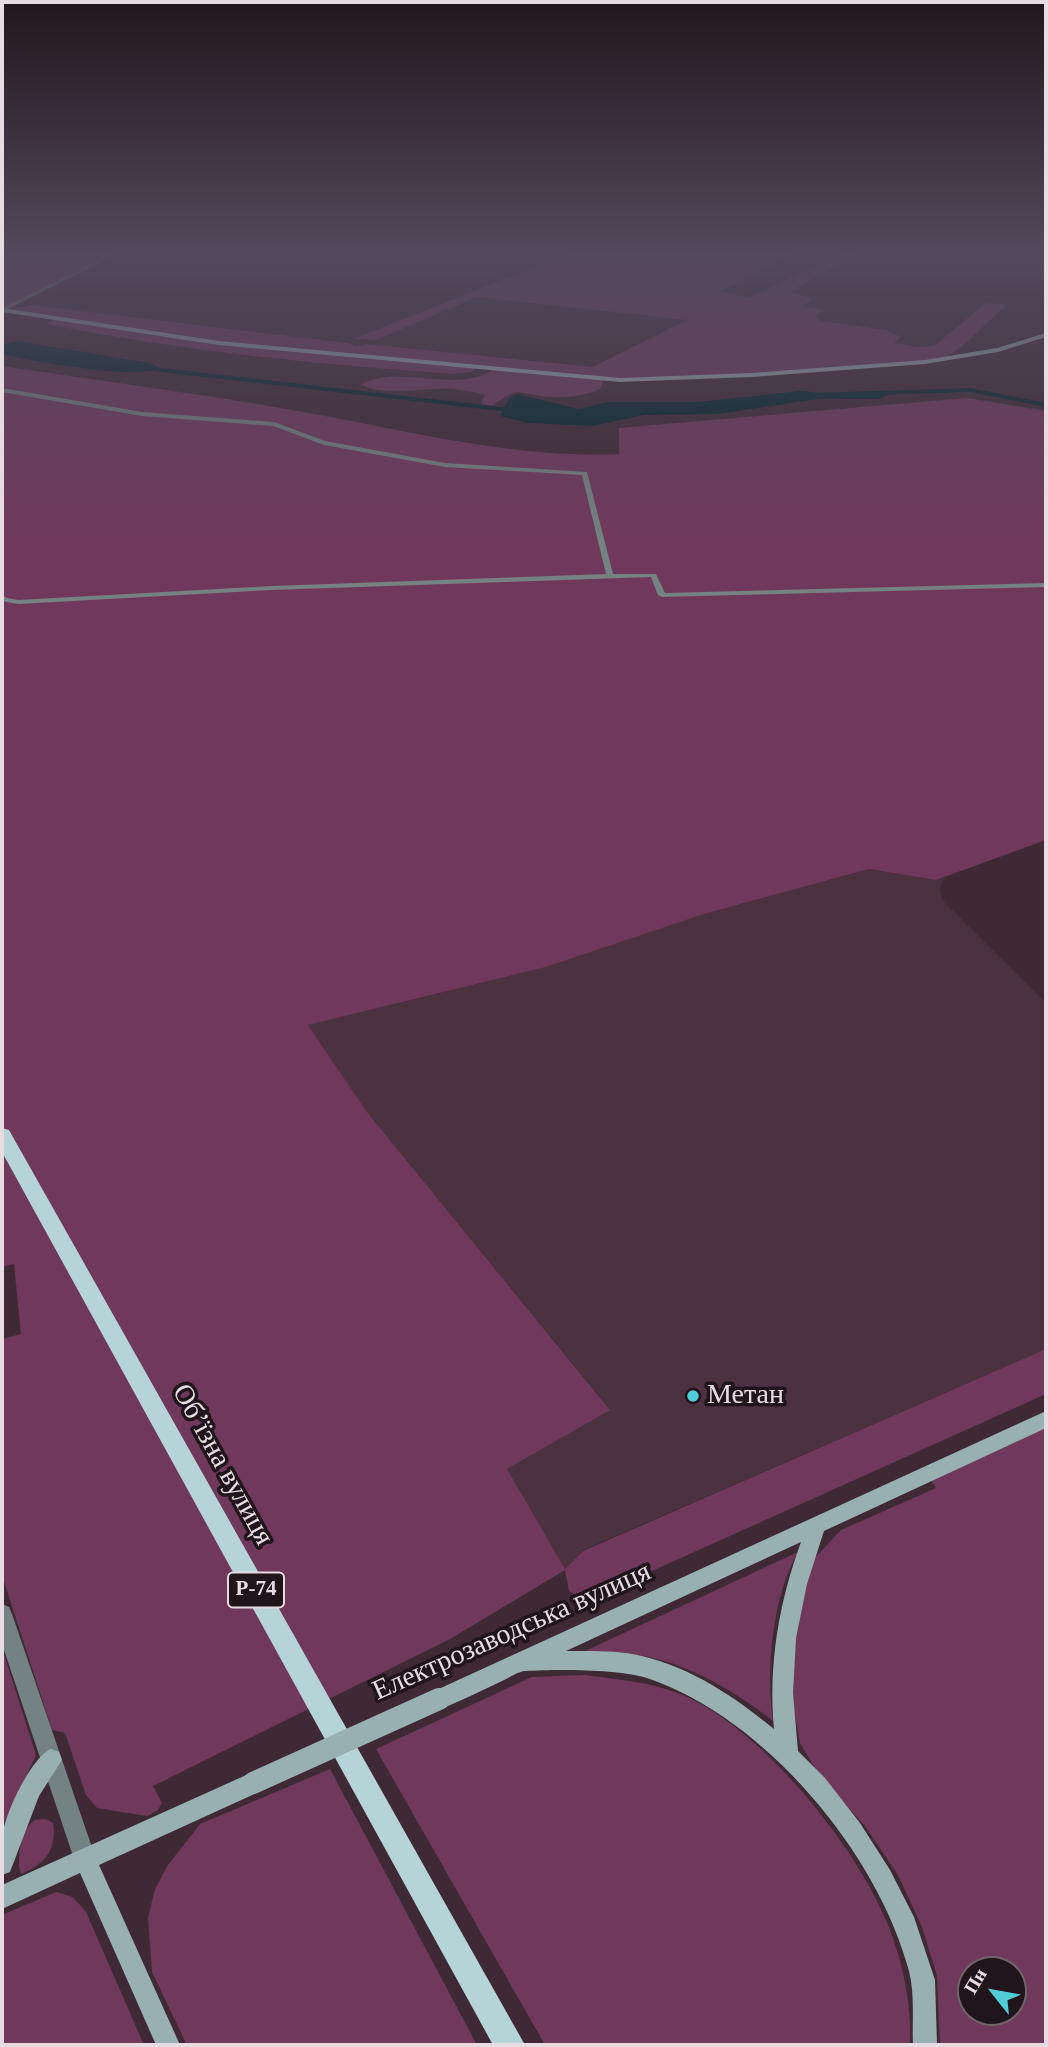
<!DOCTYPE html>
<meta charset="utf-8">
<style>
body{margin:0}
#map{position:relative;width:1048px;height:2047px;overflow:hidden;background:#3e2935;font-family:"Times New Roman",serif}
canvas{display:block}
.frame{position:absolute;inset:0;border:4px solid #e9dbe2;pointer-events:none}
.north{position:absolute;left:957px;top:1956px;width:70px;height:70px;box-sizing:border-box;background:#1f151b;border:2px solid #70646b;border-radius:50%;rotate:301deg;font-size:19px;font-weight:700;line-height:28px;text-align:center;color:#e9dbe2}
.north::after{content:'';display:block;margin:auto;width:24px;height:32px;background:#52cbd9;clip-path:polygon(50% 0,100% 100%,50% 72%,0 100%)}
</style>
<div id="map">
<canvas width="1048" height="2047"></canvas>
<div class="frame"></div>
<div class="north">Пн</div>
</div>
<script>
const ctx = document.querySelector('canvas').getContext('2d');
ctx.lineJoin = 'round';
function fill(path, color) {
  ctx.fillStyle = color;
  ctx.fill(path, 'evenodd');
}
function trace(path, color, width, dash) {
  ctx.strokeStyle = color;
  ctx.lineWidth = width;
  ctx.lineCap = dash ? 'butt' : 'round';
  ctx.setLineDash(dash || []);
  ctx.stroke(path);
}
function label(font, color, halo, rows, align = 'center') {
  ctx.font = font + ' "Times New Roman",serif';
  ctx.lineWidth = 7;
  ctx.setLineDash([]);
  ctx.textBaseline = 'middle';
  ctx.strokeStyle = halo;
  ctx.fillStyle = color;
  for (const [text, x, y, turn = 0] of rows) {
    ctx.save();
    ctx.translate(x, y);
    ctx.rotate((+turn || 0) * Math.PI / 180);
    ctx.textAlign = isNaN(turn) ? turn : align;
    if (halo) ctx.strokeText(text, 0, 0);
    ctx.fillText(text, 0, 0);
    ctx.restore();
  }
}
const built = new Path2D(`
 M 869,869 L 936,880 L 949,876 L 943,880 L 940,890 L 942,900 L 1046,1003 L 1046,1349 L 583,1550 L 565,1570 L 507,1469 L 610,1409 L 367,1112 L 308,1025 L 546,967 L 704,914 Z`);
const green = new Path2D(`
 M 2,254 L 115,254 L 2,310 Z
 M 567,254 L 793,254 L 721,291 L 749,298 L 839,254 L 859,254 L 789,292 L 811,298 L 812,300 L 803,306 L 824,310 L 815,317 L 822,321 L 886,330 L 901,337 L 894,343 L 917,347 L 934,346 L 986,303 L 1006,305 L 966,343 L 943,360 L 751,375 L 604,379 L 600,389 C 570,401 549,398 518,392 L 512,393 L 491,406 L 481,403 L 485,395 C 474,392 463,390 452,389 C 429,387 378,397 361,384 C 402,364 456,394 493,370 L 477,368 L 471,372 L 453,374 C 317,364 181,351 47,324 L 55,319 L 17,312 L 15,309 L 31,305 L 347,343 L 357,347 L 365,344 L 593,367 L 687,320 L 477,297 L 376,340 L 353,339 Z
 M 2,366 C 102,381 203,394 303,412 C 405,430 514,459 619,454 L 619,428 L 967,398 L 1046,411 L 1046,840 L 936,880 L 869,869 L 704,914 L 546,967 L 308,1025 L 367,1112 L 610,1410 L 507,1469 L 565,1569 L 583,1551 L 1046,1349 L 1046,1394 L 585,1601 L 569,1591 L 565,1570 L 450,1639 L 153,1786 L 162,1803 L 158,1810 L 147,1816 L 97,1808 L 86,1795 L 65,1733 L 52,1730 L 2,1575 L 2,1339 L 21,1334 L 14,1264 L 2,1267 Z
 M 1046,1419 L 1046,2045 L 940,2045 L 937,1976 L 922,1927 L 898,1875 L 865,1826 L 819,1775 L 800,1743 L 793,1705 L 792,1655 L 799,1612 L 812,1561 L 841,1530 L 936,1488 L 927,1475 ZM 971,1970 L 1013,1970 L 1013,2012 L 971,2012 Z
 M 798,1552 C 772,1597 766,1670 773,1721 C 738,1693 689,1664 644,1656 C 625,1653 604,1653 585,1651 Z
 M 2,1648 L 36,1755 L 2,1827 Z
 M 584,1675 C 623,1680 662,1683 697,1702 C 770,1740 858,1849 888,1925 C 903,1962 912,2006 910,2045 L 545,2045 L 376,1749 L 532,1677 Z
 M 330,1769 L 477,2045 L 187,2045 L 152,1972 L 148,1918 L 155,1889 L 168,1865 L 200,1824 Z
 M 46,1819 L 53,1823 C 57,1850 45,1864 21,1874 C 16,1862 21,1827 35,1820 C 38,1819 42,1819 46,1819 Z
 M 56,1892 L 73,1897 L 86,1912 L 144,2045 L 2,2045 L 2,1915 Z`);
const water = new Path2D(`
 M 17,341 L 149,363 L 158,367 C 140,382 28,360 2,354 L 2,345 Z
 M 800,391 L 832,394 L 894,392 L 879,399 L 818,399 L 718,414 L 644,415 L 592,426 L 528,423 L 500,416 L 509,398 L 517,394 L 579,409 L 606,402 L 699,402 Z`);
const canal = new Path2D(`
 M 146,366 L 518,409 L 522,411 L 518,413 L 143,370 Z
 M 970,388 L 1046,403 L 1046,407 L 970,392 L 815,397 L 811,395 L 815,393 Z`);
const minor = new Path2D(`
 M 2,388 L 142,412 L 274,422 L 325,441 L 445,463 L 587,472 L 613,574 L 656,574 L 665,593 L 1046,583 L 1046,587 L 662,597 L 658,595 L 651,577 L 272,590 L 18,604 L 2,601 L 2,595 L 7,598 L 18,600 L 272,586 L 606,574 L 582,475 L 445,467 L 324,445 L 273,426 L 142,416 L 2,392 Z`);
const tertiary = new Path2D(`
 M 111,254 L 118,254 L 2,312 L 2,308 Z
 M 2,1604 L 9,1607 L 12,1614 L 96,1859 L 93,1867 L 85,1870 L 77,1867 L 74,1859 L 2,1644 Z`);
const secondary = new Path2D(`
 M 2,308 L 219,341 L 620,378 L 751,373 L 925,360 L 997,348 L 1046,333 L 1046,337 L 998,352 L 925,364 L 751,377 L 620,382 L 219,345 L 2,312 Z
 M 1046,1411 L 1046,1428 L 824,1531 L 807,1584 L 796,1638 L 793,1693 L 798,1751 L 825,1778 L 860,1823 L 890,1870 L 914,1917 L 935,1980 L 937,2045 L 913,2045 C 912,2021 915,1995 909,1971 C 878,1853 764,1717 647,1678 C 619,1669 555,1669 526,1671 C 518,1671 509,1678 502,1681 C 481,1691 460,1701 439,1710 L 432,1706 L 428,1699 L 432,1692 ZM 801,1542 C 779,1602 768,1665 774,1729 C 735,1697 692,1668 642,1656 C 617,1650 591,1651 566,1651 Z
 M 51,1749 L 59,1752 L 62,1760 L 39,1796 L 10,1872 L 2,1875 C 1,1863 1,1850 2,1837 C 4,1816 31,1757 51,1749 Z
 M 253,1772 L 261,1775 L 264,1783 L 261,1791 L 99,1865 L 180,2045 L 156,2045 L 80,1873 L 2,1909 L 2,1885 Z`);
const primary = new Path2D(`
 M 2,1128 L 9,1130 L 525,2045 L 493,2045 L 2,1152 Z`);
const secondaryBridge = new Path2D(`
 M 253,1783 L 439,1699`);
const markers = [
 [693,1396,7,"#52cbd9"]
];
const shields = [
 [256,1590,56]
];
const shieldNames = [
 ["Р-74",256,1590]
];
const nearPoinames = [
 ["Метан",707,1396]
];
const nearStreetnames = [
 ["Обʼїзна вулиця",222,1465,61],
 ["Електрозаводська вулиця",512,1632,-24]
];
fill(built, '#4c3141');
fill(green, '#70395c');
fill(water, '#00262a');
fill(canal, '#00262a');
fill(minor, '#748283');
fill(tertiary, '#748283');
fill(secondary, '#99b0b2');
fill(primary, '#b6d3d7');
trace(secondaryBridge, '#99b0b2', 22);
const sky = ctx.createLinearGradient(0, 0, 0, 540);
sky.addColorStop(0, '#22171d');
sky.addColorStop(0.47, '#52495c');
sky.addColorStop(1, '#52495c00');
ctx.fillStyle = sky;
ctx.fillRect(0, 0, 1048, 540);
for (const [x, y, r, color] of markers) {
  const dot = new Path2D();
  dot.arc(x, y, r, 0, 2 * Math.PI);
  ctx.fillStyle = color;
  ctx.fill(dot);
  trace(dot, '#1f151b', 2.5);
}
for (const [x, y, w] of shields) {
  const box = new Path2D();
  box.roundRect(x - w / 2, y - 17.5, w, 35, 5);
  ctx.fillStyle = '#1f151b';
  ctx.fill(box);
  trace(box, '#e9dbe2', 2);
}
label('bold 21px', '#e9dbe2', null, shieldNames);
label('28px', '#e9dbe2', '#1f151b', nearPoinames, 'left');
label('28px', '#e9dbe2', '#1f151b', nearStreetnames);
</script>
